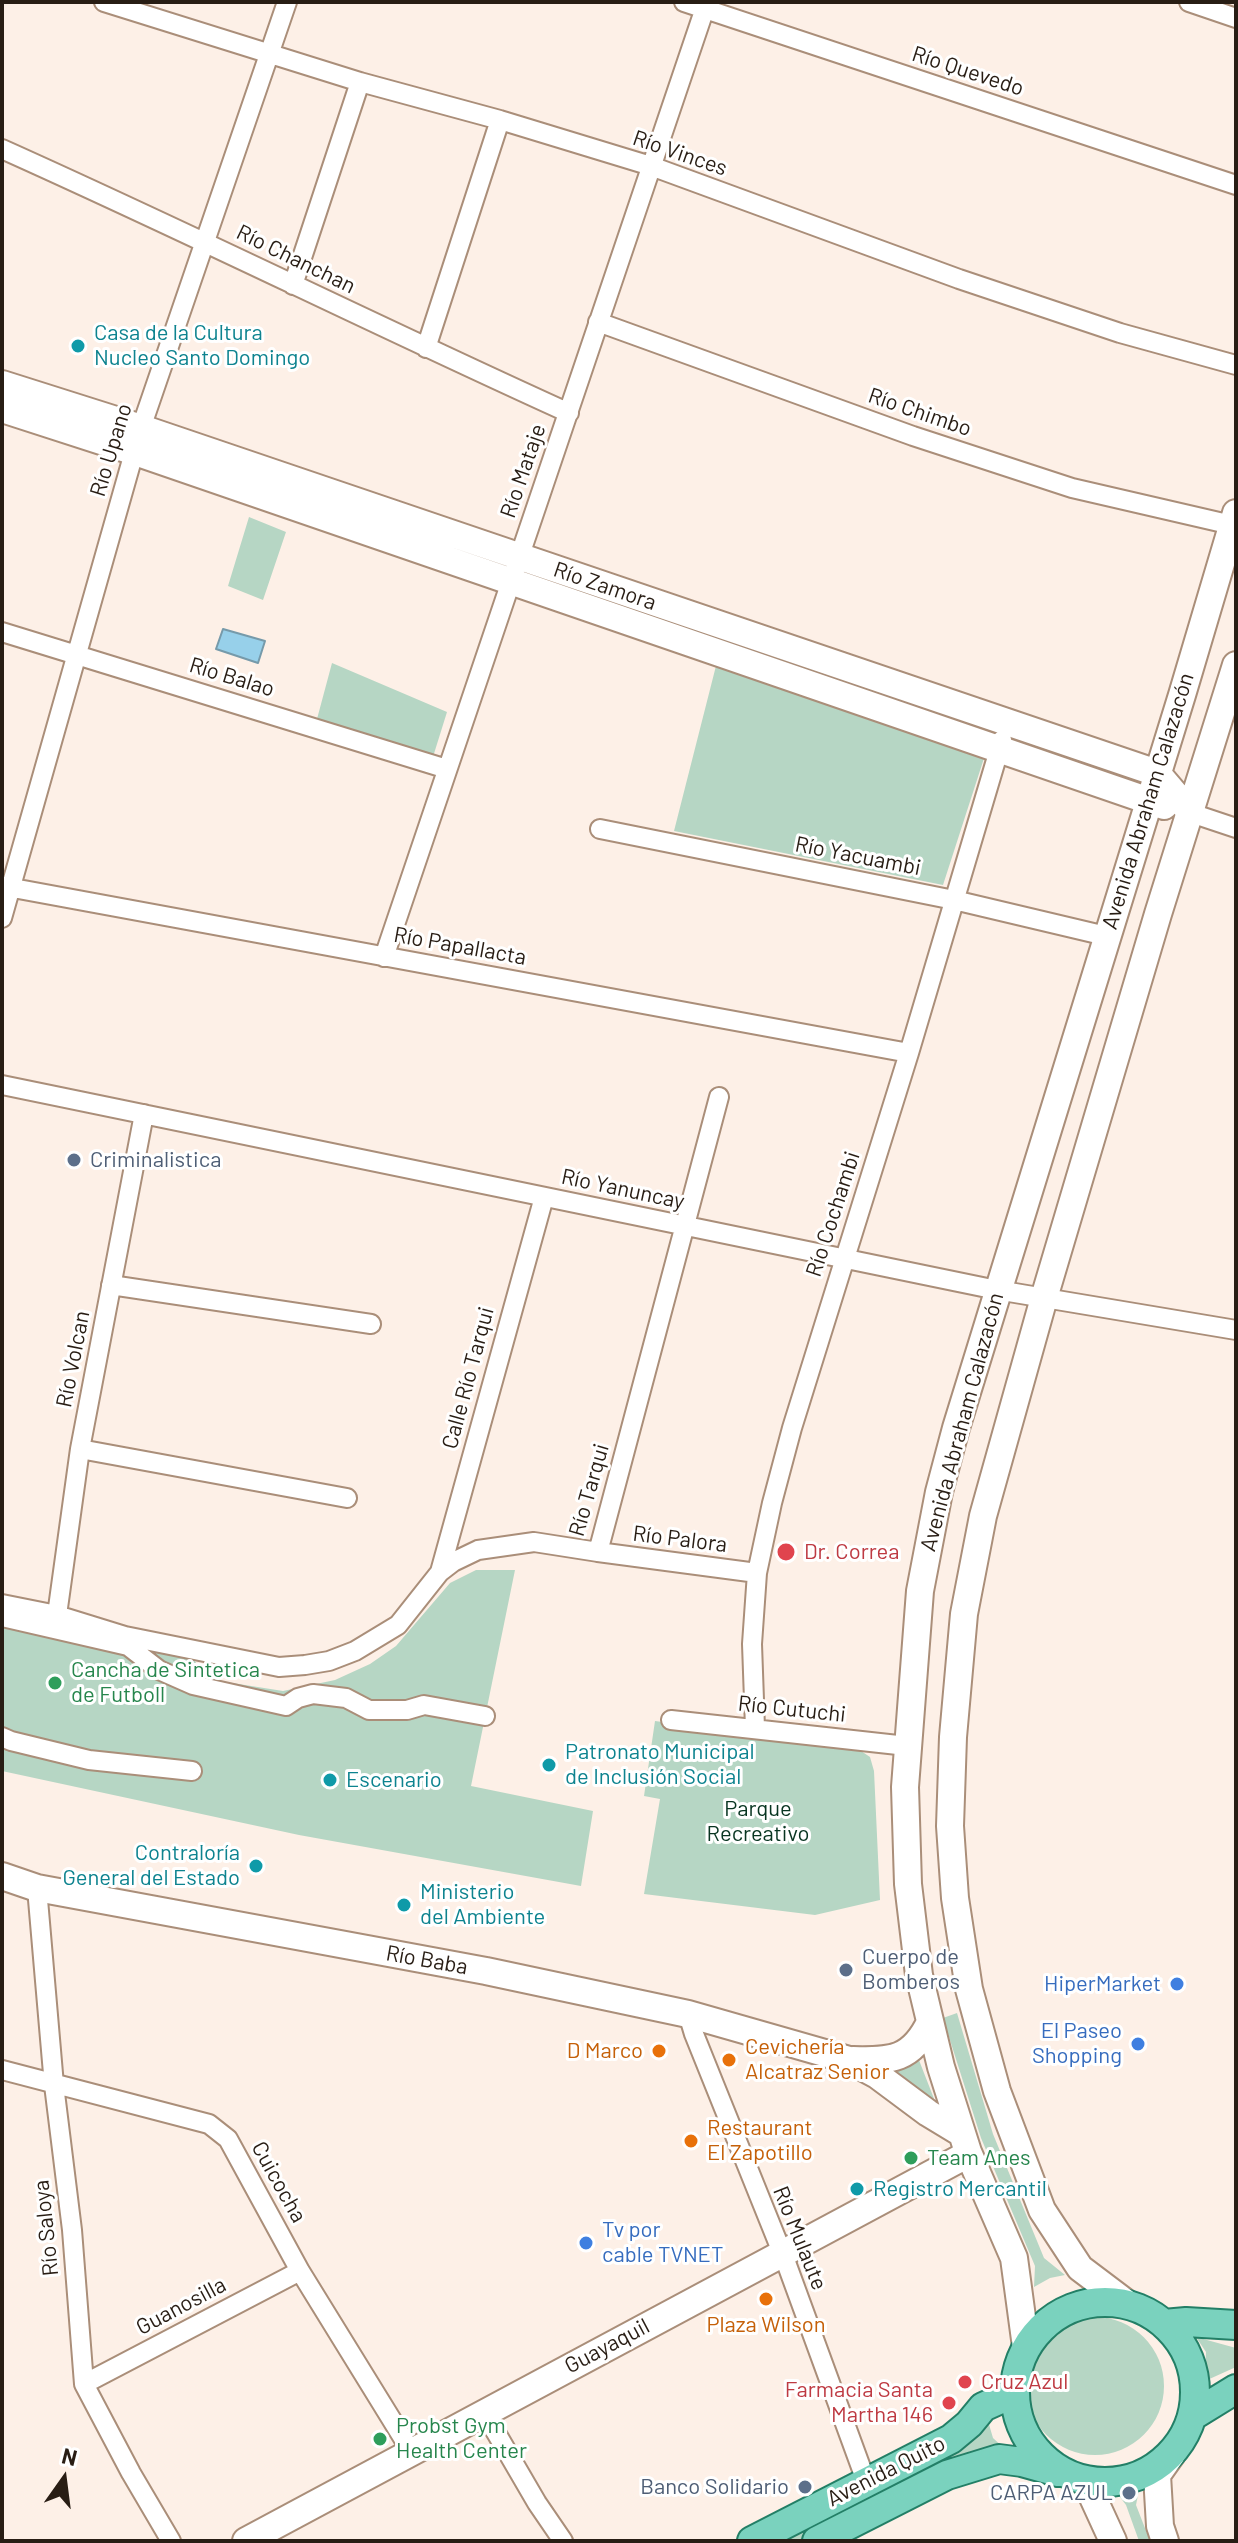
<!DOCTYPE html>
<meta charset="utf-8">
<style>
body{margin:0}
#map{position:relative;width:1238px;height:2543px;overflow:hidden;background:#fdf0e7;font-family:Barlow,sans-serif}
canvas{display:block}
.frame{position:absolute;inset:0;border:4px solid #281d14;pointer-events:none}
.north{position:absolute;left:24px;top:2439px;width:80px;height:80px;-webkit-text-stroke:6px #fff;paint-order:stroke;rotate:14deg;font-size:22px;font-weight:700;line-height:32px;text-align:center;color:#281d14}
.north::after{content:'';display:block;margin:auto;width:28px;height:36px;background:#281d14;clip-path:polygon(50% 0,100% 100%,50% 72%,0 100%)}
</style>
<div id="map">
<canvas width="1238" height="2543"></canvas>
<div class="frame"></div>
<div class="north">N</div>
</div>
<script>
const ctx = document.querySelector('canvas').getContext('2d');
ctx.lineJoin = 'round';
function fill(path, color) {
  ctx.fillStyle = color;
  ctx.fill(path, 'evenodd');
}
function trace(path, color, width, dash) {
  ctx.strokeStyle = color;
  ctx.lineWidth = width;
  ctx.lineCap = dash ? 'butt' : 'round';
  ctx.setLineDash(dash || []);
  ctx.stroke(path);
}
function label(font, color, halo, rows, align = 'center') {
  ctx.font = font + ' Barlow,sans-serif';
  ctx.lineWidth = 6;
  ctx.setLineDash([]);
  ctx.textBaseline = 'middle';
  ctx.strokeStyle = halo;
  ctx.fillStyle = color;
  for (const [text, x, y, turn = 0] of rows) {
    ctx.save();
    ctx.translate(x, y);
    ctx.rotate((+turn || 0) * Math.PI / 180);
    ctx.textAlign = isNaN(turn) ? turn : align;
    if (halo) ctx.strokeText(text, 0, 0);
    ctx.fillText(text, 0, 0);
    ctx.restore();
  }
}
const green = new Path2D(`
 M 249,517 L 286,532 L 263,600 L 228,586 Z
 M 718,658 L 986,752 L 943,885 L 674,831 Z
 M 332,663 L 447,712 L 432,760 L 317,719 Z
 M 476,1570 L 515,1570 L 471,1786 L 593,1811 L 581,1886 L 299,1835 L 2,1771 L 2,1616 L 190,1654 L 207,1679 L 283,1691 L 335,1680 L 370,1664 L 396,1646 L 450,1583 Z
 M 655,1721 L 858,1749 L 870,1757 L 874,1771 L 880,1900 L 815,1915 L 644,1894 L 660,1799 L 644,1796 Z
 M 957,2013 L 993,2134 L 1044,2258 L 1065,2275 L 1050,2278 L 1034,2287 L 1035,2266 L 981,2138 L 943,2018 Z
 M 917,2055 L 938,2109 L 887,2070 Z
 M1026 2386a69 69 0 1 1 138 0a69 69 0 1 1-138 0Z
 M 1196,2337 L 1236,2348 L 1236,2367 L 1205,2381 L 1206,2352 Z
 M 988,2421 L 993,2438 L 1005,2449 L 971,2451 L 798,2541 L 783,2541 L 967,2446 Z
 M 1140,2485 L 1136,2505 L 1150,2541 L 1139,2541 L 1126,2505 L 1117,2493 Z`);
const water = new Path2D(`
 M 223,629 L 265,641 L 258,663 L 216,649 Z`);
const street = new Path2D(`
 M 104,2 L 360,82 L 500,120 L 651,166 L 959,279 L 1120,333 L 1236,365
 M 684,2 L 1236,185
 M 1189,2 L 1236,18
 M 2,149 C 192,234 379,327 569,413
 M 293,285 L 360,82
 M 598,322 L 913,436 L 1072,488 L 1232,525
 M 426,348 L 500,120
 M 2,632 L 447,769
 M 1191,813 L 1236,828
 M 600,829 L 954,900 L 1106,936
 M 2,886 L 909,1053
 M 2,918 L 141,428 L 287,2
 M 384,957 L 707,2
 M 2,1085 L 997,1290 L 1236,1330
 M 111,1285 L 371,1324
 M 80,1449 L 347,1498
 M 598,1552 L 757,1573
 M 440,1572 L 544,1197
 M 2,1604 L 57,1615 L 125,1636 L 279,1667 L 305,1665 L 329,1661 L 355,1651 L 398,1625 L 440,1572 L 453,1562 L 478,1550 L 534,1542 L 598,1552 L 719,1097
 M 57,1615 L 80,1449 L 144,1114
 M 2,1617 L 128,1646 L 159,1670 L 193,1685 L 286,1706 L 298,1698 L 313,1694 L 346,1698 L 369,1710 L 407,1710 L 424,1705 L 485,1716
 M 671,1720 L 907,1746
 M 755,1728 L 752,1644 L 757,1573 L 772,1503 L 792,1428 L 909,1053 L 1002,740
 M 2,1737 L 11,1741 L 89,1760 L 192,1771
 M 37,1888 L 54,2085 L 72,2230 L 84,2384 L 131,2473 L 171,2541
 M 688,2014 L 694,2034 L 787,2265 L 866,2481
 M 2,2070 L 209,2124 L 228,2139 L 300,2271 L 411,2451
 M 84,2384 L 300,2271
 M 484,2412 L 537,2503 L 563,2541`);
const secondary = new Path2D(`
 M 2,384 L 141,428 L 1157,773 L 1191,813
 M 2,409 L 135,452 L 1164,806
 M 2,1876 L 37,1888 L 486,1971 L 688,2014 L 849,2060 L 877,2075 L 928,2113 L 961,2133
 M 853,2060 C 891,2061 912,2060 930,2022
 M 1129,2305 L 1080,2268 L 1042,2210 L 997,2091 L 969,1989 L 955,1898 L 950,1826 L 953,1737 L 964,1614 L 983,1516 L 1044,1298 L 1158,914 L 1236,665
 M 1026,2347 L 1014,2258 L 968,2152 L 941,2067 L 919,1975 L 908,1884 L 905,1787 L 920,1591 L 939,1492 L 956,1428 L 1182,695 L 1236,513
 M 1085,2480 L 1113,2541
 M 246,2541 L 959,2159 L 968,2152
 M 1165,2541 L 1160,2526 L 1157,2475 L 1172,2454`);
const primary = new Path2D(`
 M1015 2392a90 90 0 1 1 180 0a90 90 0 1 1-180 0Z
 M 1164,2324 L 1186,2322 L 1236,2325
 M 1192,2416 L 1236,2389
 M 752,2541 L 951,2439 L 969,2424 L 983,2407 L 1014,2393
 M 817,2541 L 947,2475 L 999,2459 L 1022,2462 L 1058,2472`);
const markers = [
 [78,346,8,"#0f9aa8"],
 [74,1160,8,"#5c6f8a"],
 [786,1552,10,"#e0444e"],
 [55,1683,8,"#2e9e5b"],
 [549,1765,8,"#0f9aa8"],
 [330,1780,8,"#0f9aa8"],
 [256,1866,8,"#0f9aa8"],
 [404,1905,8,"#0f9aa8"],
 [846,1970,8,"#5c6f8a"],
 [1177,1984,8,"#3f7fe0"],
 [1138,2044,8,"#3f7fe0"],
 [659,2051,8,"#e8710a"],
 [729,2060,8,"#e8710a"],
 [691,2141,8,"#e8710a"],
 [911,2158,8,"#2e9e5b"],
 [857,2189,8,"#0f9aa8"],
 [586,2243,8,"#3f7fe0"],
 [766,2299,8,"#e8710a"],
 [965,2382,8,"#e0444e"],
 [949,2403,8,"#e0444e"],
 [380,2439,8,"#2e9e5b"],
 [805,2487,8,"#5c6f8a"],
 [1129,2493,8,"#5c6f8a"]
];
const streetNames = [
 ["Río Quevedo",968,71,18],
 ["Río Vinces",680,153,19],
 ["Río Chanchan",296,259,26],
 ["Río Chimbo",920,412,19],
 ["Río Upano",111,450,-73],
 ["Río Mataje",523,471,-71],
 ["Río Zamora",605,586,19],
 ["Río Balao",232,677,17],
 ["Avenida Abraham Calazacón",1148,801,-73],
 ["Río Yacuambi",858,856,11],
 ["Río Papallacta",460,946,10],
 ["Río Yanuncay",623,1189,12],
 ["Río Cochambi",833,1214,-72],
 ["Río Volcan",73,1359,-79],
 ["Calle Río Tarqui",468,1378,-75],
 ["Avenida Abraham Calazacón",962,1422,-75],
 ["Río Tarqui",589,1490,-74],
 ["Río Palora",680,1539,7],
 ["Río Cutuchi",792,1709,6],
 ["Río Baba",427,1960,10],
 ["Cuicocha",279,2182,61],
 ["Río Saloya",46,2228,-96],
 ["Río Mulaute",800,2238,68],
 ["Guanosilla",181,2306,-28],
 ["Guayaquil",607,2346,-28],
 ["Avenida Quito",886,2471,-27]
];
const cultureNames = [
 ["Casa de la Cultura",94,333],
 ["Nucleo Santo Domingo",94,358],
 ["Patronato Municipal",565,1752],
 ["de Inclusión Social",565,1777],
 ["Escenario",346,1780],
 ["Contraloría",240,1853,"right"],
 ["General del Estado",240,1878,"right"],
 ["Ministerio",420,1892],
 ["del Ambiente",420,1917],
 ["Registro Mercantil",873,2189]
];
const serviceNames = [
 ["Criminalistica",90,1160],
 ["Cuerpo de",862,1957],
 ["Bomberos",862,1982],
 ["Banco Solidario",789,2487,"right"],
 ["CARPA AZUL",1113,2493,"right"]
];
const healthNames = [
 ["Dr. Correa",804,1552],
 ["Cruz Azul",981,2382],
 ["Farmacia Santa",933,2390,"right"],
 ["Martha 146",933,2415,"right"]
];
const leisureNames = [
 ["Cancha de Sintetica",71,1670],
 ["de Futboll",71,1695],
 ["Team Anes",927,2158],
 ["Probst Gym",396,2426],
 ["Health Center",396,2451]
];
const parkNames = [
 ["Parque",758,1809],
 ["Recreativo",758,1834]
];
const shopNames = [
 ["HiperMarket",1161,1984],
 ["El Paseo",1122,2031],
 ["Shopping",1122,2056],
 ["Tv por",602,2230,"left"],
 ["cable TVNET",602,2255,"left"]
];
const foodNames = [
 ["Cevichería",745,2047],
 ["Alcatraz Senior",745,2072],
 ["D Marco",643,2051,"right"],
 ["Restaurant",707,2128],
 ["El Zapotillo",707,2153],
 ["Plaza Wilson",766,2325,"center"]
];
fill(green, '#b6d6c4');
fill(water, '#97d0ea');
trace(water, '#769aaa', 2);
trace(street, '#aa8e79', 22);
trace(secondary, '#aa8e79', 30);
trace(primary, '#237f66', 32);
trace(street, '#fff', 18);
trace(secondary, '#fff', 26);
trace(primary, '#7ad2be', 28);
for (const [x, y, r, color] of markers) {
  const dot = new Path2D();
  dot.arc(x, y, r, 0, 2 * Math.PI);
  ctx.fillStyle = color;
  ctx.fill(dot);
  trace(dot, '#fff', 3);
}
label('22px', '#281d14', '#fff', streetNames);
label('22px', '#0d838f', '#fff', cultureNames, 'left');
label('22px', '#4e5e75', '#fff', serviceNames, 'left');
label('22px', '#be3a42', '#fff', healthNames, 'left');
label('22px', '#27864d', '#fff', leisureNames, 'left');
label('22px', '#083521', '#fff', parkNames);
label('22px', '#366cbe', '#fff', shopNames, 'right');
label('22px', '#c56008', '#fff', foodNames, 'left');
</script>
